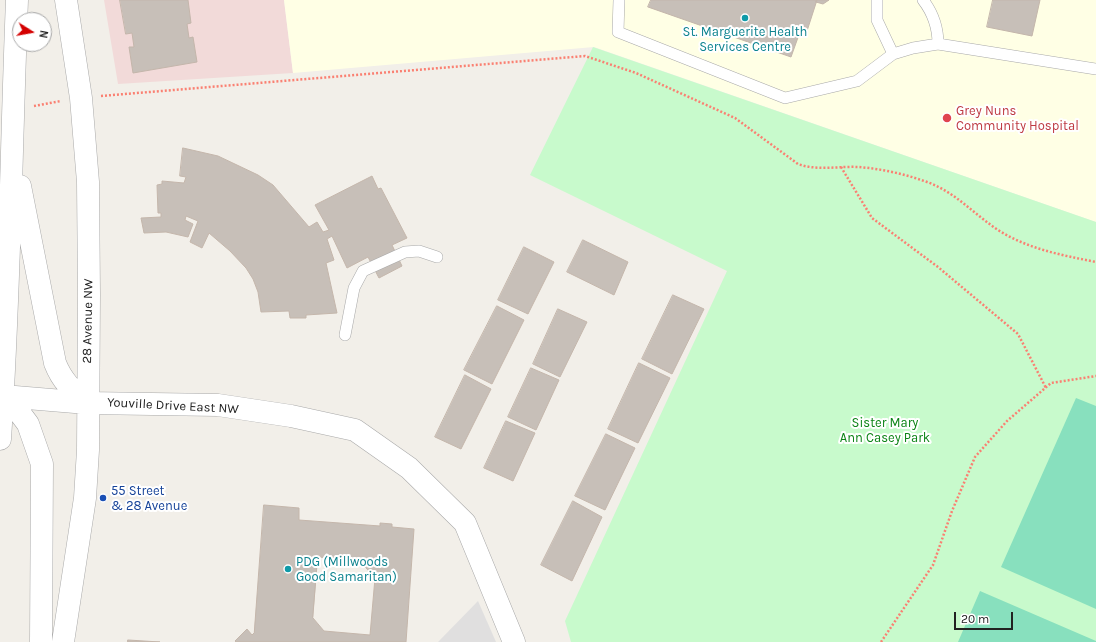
<!DOCTYPE html>
<style>
body{margin:0}
#map{position:relative;width:1096px;height:642px;overflow:hidden;background:#f2efe9;font-family:Karla,sans-serif}
canvas{display:block}
.north{position:absolute;left:12px;top:12px;width:40px;height:40px;box-sizing:border-box;background:#fff;border:1px solid #a7a7a7;border-radius:50%;rotate:101deg;font-size:11px;font-weight:700;line-height:16px;text-align:center;color:#222}
.north::after{content:'';display:block;margin:auto;width:14px;height:18px;background:#d40000;clip-path:polygon(50% 0,100% 100%,50% 72%,0 100%)}
.scale{position:absolute;left:954px;top:612px;width:59px;height:18px;box-sizing:border-box;border:2px solid #222;border-top:0;padding-left:5px;font-size:12px;line-height:14px;white-space:nowrap;color:#222;-webkit-text-stroke:3px #fff;paint-order:stroke}
</style>
<div id="map">
<canvas width="1096" height="642"></canvas>
<div class="north">N</div>
<div class="scale">20 m</div>
</div>
<script>
const ctx = document.querySelector('canvas').getContext('2d');
ctx.lineJoin = 'round';
function fill(path, color) {
  ctx.fillStyle = color;
  ctx.fill(path, 'evenodd');
}
function trace(path, color, width, dash) {
  ctx.strokeStyle = color;
  ctx.lineWidth = width;
  ctx.lineCap = dash ? 'butt' : 'round';
  ctx.setLineDash(dash || []);
  ctx.stroke(path);
}
function label(font, color, halo, rows, align = 'center') {
  ctx.font = font + ' Karla,sans-serif';
  ctx.lineWidth = 4;
  ctx.setLineDash([]);
  ctx.textBaseline = 'middle';
  ctx.strokeStyle = halo;
  ctx.fillStyle = color;
  for (const [text, x, y, turn = 0] of rows) {
    ctx.save();
    ctx.translate(x, y);
    ctx.rotate((+turn || 0) * Math.PI / 180);
    ctx.textAlign = isNaN(turn) ? turn : align;
    if (halo) ctx.strokeText(text, 0, 0);
    ctx.fillText(text, 0, 0);
    ctx.restore();
  }
}
const residential = new Path2D(`
 M 478,601 L 496,642 L 438,642 Z`);
const commercial = new Path2D(`
 M 104,0 L 284,0 L 293,73 L 118,84 Z`);
const education = new Path2D(`
 M 284,0 L 1096,0 L 1096,222 L 594,47 L 293,73 Z`);
const park = new Path2D(`
 M 593,47 L 1096,222 L 1096,642 L 571,642 L 565,621 L 727,271 L 530,175 Z`);
const pitch = new Path2D(`
 M 1076,398 L 1096,406 L 1096,609 L 1001,567 Z
 M 980,591 L 1096,641 L 1096,642 L 958,642 Z`);
const building = new Path2D(`
 M 120,0 L 188,0 L 191,23 L 187,24 L 189,38 L 193,37 L 197,62 L 133,73 L 129,47 L 134,47 L 132,33 L 126,34 Z
 M 651,0 L 817,0 L 807,31 L 801,29 L 791,57 L 648,7 Z
 M 817,0 L 829,0 L 823,4 L 816,2 Z
 M 993,0 L 1040,0 L 1032,36 L 987,27 Z
 M 183,148 L 218,156 L 258,175 L 273,185 L 309,227 L 317,222 L 323,232 L 329,230 L 315,205 L 372,176 L 378,189 L 381,188 L 407,238 L 392,245 L 402,266 L 379,278 L 368,257 L 347,268 L 332,236 L 327,239 L 334,260 L 326,263 L 337,313 L 306,315 L 306,318 L 290,318 L 289,311 L 261,312 L 258,292 L 253,279 L 246,268 L 230,251 L 209,233 L 202,248 L 190,242 L 198,221 L 186,216 L 185,220 L 193,224 L 188,237 L 166,232 L 144,233 L 141,218 L 161,217 L 161,213 L 158,213 L 157,185 L 162,184 L 162,181 L 184,183 L 186,177 L 180,176 Z
 M 583,240 L 628,262 L 614,295 L 567,272 Z
 M 524,247 L 554,262 L 528,314 L 498,300 Z
 M 673,295 L 704,309 L 672,374 L 642,359 Z
 M 497,306 L 524,320 L 492,384 L 464,370 Z
 M 558,309 L 587,322 L 560,377 L 533,364 Z
 M 639,363 L 670,378 L 638,443 L 608,429 Z
 M 531,368 L 559,380 L 536,430 L 508,417 Z
 M 465,375 L 491,389 L 461,449 L 435,437 Z
 M 506,421 L 535,433 L 513,481 L 484,468 Z
 M 606,434 L 635,448 L 605,510 L 575,496 Z
 M 573,501 L 602,517 L 572,581 L 541,565 Z
 M 264,505 L 299,508 L 299,520 L 380,526 L 380,523 L 392,524 L 392,527 L 414,529 L 406,642 L 236,642 L 235,641 L 247,629 L 252,635 L 254,633 ZM 318,557 L 359,560 L 375,578 L 370,635 L 324,631 L 313,618 Z
 M 128,640 L 160,642 L 128,642 Z`);
const path = new Path2D(`
 M 101,96 L 585,56 L 636,73 L 735,118 L 798,164 C 817,171 839,166 859,167 C 882,169 905,174 927,182 C 955,192 974,214 998,230 C 1028,249 1061,255 1096,262
 M 34,106 L 61,101
 M 841,167 L 872,218 L 938,267 L 1018,334 L 1046,388
 M 881,642 L 933,565 L 952,511 L 975,457 L 1007,421 L 1051,383 L 1096,376`);
const service = new Path2D(`
 M 619,0 L 618,32 L 785,98 L 857,81 L 893,54 L 913,48 L 938,44 L 1096,69
 M 877,0 L 877,20 L 893,54
 M 923,0 C 933,13 938,27 938,44
 M 345,335 L 354,288 L 363,271 L 405,252 L 419,251 L 437,257`);
const tertiary = new Path2D(`
 M 20,186 L 55,363 C 62,381 72,390 87,403
 M 3,396 L 87,403 L 218,405 L 291,416 L 355,430 L 409,468 L 465,523 L 514,642
 M 3,396 L 16,408 L 28,424 L 42,464 L 41,642
 M 0,439 C 10,293 11,146 17,0
 M 63,642 L 85,498 L 88,450 L 89,295 L 88,182 L 81,98 L 66,0`);
const markers = [
 [745,18,4,"#0f9aa8"],
 [947,118,5,"#e0444e"],
 [103,498,4,"#1a4fb4"],
 [288,569,4,"#0f9aa8"]
];
const cultureNames = [
 ["St. Marguerite Health",745,32],
 ["Services Centre",745,47],
 ["PDG (Millwoods",296,562,"left"],
 ["Good Samaritan)",296,577,"left"]
];
const healthNames = [
 ["Grey Nuns",956,111],
 ["Community Hospital",956,126]
];
const streetNames = [
 ["28 Avenue NW",88,321,-89],
 ["Youville Drive East NW",173,406,3]
];
const parkNames = [
 ["Sister Mary",885,423],
 ["Ann Casey Park",885,438]
];
const transitNames = [
 ["55 Street",111,491],
 ["& 28 Avenue",111,506]
];
fill(residential, '#e0dfdf');
fill(commercial, '#f2dad9');
fill(education, '#ffffe5');
fill(park, '#c8facc');
fill(pitch, '#88e0be');
fill(building, '#c7bfb8');
trace(building, '#c4b6ab', 1);
trace(service, '#a9a9a9', 12);
trace(tertiary, '#a9a9a9', 23);
trace(path, '#fa8072', 2.5, [2, 2]);
trace(service, '#fff', 11);
trace(tertiary, '#fff', 22);
for (const [x, y, r, color] of markers) {
  const dot = new Path2D();
  dot.arc(x, y, r, 0, 2 * Math.PI);
  ctx.fillStyle = color;
  ctx.fill(dot);
  trace(dot, '#fff', 1.5);
}
label('13px', '#0d838f', '#fff', cultureNames);
label('13px', '#be3a42', '#fff', healthNames, 'left');
label('13px', '#222', '#fff', streetNames);
label('13px', '#0c8416', '#fff', parkNames);
label('13px', '#164399', '#fff', transitNames, 'left');
</script>
